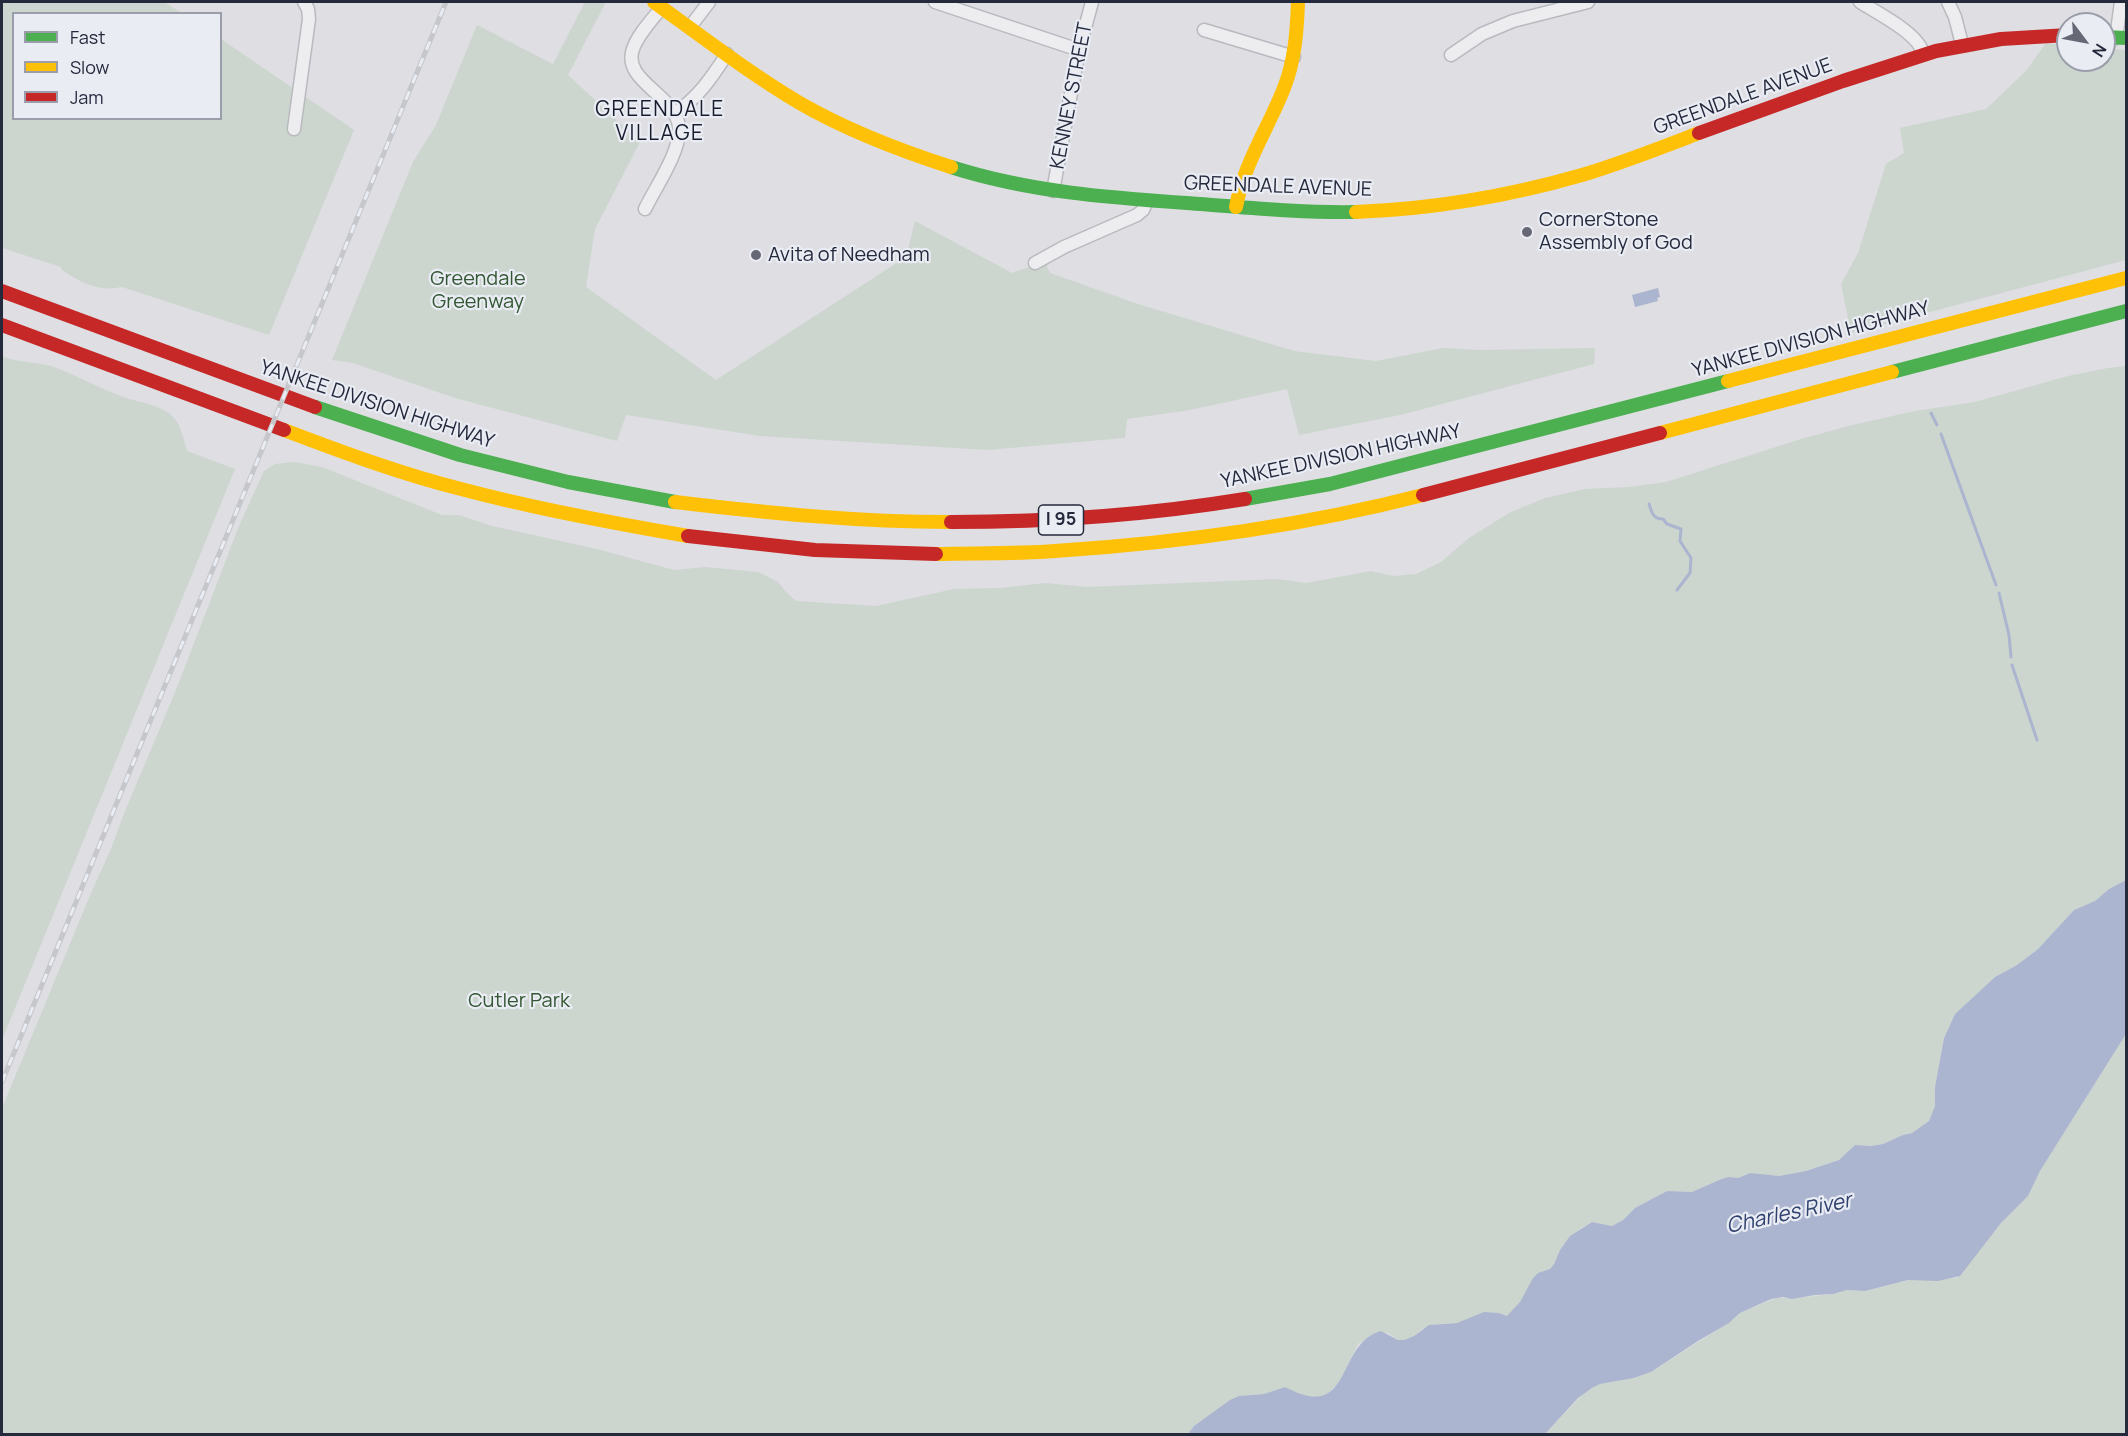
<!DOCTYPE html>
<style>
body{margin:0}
#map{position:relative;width:2128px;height:1436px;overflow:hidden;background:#dedee3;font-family:Manrope,sans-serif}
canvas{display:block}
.frame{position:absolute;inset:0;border:3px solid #25293c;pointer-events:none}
.legend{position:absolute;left:12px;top:12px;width:210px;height:108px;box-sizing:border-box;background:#eaecf4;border:2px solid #9b9eaa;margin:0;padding:8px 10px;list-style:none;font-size:18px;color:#25293c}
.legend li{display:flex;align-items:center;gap:12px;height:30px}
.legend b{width:30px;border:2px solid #9b9eaa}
.north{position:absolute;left:2056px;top:12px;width:60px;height:60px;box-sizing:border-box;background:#eaecf4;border:2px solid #9b9eaa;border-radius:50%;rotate:122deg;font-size:16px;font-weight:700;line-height:24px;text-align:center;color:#25293c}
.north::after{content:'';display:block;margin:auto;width:21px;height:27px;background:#666876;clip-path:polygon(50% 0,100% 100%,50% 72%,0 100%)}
</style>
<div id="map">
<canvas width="2128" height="1436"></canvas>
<div class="frame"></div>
<ul class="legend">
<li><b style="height:8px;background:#4caf50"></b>Fast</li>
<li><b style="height:8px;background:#ffc107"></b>Slow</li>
<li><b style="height:8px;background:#c62828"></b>Jam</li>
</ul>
<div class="north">N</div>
</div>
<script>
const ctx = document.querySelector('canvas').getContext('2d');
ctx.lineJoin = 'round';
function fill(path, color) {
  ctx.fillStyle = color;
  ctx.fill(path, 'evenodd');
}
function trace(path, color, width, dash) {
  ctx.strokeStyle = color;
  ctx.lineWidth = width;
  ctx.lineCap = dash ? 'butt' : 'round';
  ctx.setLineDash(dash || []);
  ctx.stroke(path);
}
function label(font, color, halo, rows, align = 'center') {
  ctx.font = font + ' Manrope,sans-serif';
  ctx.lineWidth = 4.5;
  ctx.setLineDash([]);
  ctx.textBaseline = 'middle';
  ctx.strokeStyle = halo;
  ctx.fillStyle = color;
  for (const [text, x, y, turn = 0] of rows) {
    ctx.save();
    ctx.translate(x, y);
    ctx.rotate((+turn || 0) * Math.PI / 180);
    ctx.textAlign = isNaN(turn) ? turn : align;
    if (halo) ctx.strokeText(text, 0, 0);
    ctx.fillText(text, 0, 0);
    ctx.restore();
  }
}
const green = new Path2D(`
 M 2,2 L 164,2 L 182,13 L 14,14 L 14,118 L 220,118 L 221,39 L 354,130 L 269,335 L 122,287 C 99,292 81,283 62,270 L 61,267 L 2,248 Z
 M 585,2 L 606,2 L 568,75 L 640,142 L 595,229 L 586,287 L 716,380 L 906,257 L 915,221 L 1012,273 L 1049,260 L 1047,267 L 1050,273 L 1138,304 L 1294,351 L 1376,361 L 1443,348 L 1479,350 L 1595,348 L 1594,364 L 1400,415 L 1299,435 L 1287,389 L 1190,410 L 1127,419 L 1125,438 L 987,450 L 760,436 L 626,415 L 617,441 L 455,398 L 353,363 L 332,360 L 413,162 L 436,125 L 477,25 L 553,64 Z
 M 2046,43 L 2068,46 L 2068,60 L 2104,60 L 2104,48 L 2126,50 L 2126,260 L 1851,333 L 1841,284 L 1858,253 L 1886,164 L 1904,153 L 1900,128 L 1986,109 L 2026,71 Z
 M 2,356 C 15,362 35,362 51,366 C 74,374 95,386 118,395 C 135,402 156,403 170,414 C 181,422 183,439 187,451 L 235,469 L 2,1040 Z
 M 2126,366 L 2126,880 L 2109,889 L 2095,901 L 2074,910 L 2038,949 L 2017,965 L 1995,977 L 1955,1014 L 1944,1038 L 1935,1087 L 1935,1106 L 1929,1121 L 1912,1133 L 1903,1135 L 1883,1144 L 1871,1146 L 1855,1145 L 1839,1160 L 1806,1171 L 1779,1176 L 1746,1174 L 1738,1178 L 1728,1177 L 1719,1180 L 1692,1192 L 1667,1191 L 1635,1208 L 1623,1220 L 1612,1226 L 1592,1222 C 1579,1228 1566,1239 1559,1252 C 1556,1259 1554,1264 1550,1269 C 1533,1272 1529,1290 1521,1301 C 1517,1307 1512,1312 1507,1316 L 1491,1312 L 1457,1323 L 1437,1324 L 1422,1329 L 1414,1336 L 1404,1340 L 1398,1340 L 1388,1333 L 1376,1332 L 1358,1344 L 1341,1380 L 1327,1395 L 1320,1397 L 1299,1395 L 1285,1387 L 1264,1394 L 1248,1395 L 1202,1420 L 1194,1426 L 1188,1434 L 2,1434 L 2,1108 L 91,893 L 111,849 L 123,816 L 176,690 L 239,526 L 264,471 L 275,464 L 294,462 L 322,467 L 442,515 L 459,515 L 492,526 L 597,549 L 674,570 L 705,567 L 758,572 L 778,582 L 788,594 L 796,601 L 876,606 L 954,589 L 1001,588 L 1045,583 L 1087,587 L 1277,579 L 1306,583 L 1371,571 L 1393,576 L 1416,574 L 1441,562 L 1469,538 L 1509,513 L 1545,498 L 1585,489 L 1629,487 L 1666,482 L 1801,439 L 1852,425 L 1915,411 L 1975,402 L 2068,376 L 2108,368 Z
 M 2126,1034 L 2126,1434 L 1545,1434 L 1585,1392 L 1600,1384 L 1634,1378 L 1651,1372 L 1733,1320 L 1740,1313 L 1776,1298 L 1798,1298 L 1833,1294 L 1847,1290 L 1865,1291 L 1908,1280 L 1956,1278 L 2001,1223 L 2028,1196 L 2040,1171 Z`);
const water = new Path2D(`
 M 1658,288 L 1660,297 L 1657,298 L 1658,301 L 1635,307 L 1632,295 Z
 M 2126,880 L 2126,1034 L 2040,1171 L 2028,1196 L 2001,1223 L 1960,1276 L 1938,1281 L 1908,1280 L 1865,1291 L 1847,1290 L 1833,1294 L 1815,1295 L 1792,1299 L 1783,1297 L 1771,1299 L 1740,1313 L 1729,1323 L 1698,1341 L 1651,1372 L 1634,1378 L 1600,1384 L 1592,1388 L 1578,1398 L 1545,1434 L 1188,1434 L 1194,1426 L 1230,1400 L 1239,1396 L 1264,1394 L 1285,1387 C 1354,1424 1335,1343 1381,1331 L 1398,1340 L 1404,1340 L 1414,1336 L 1429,1325 L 1457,1323 L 1484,1312 L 1499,1313 L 1507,1316 L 1520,1302 L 1533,1278 L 1538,1273 L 1550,1269 L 1554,1264 L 1560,1250 L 1570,1236 L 1592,1222 L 1612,1226 L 1623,1220 L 1635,1208 L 1667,1191 L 1692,1192 L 1719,1180 L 1728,1177 L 1738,1178 L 1750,1173 L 1779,1176 L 1806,1171 L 1839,1160 L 1855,1145 L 1871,1146 L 1883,1144 L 1903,1135 L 1912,1133 L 1929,1121 L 1935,1106 L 1935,1087 L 1944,1038 L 1955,1014 L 1995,977 L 2017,965 L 2038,949 L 2074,910 L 2095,901 L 2109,889 Z`);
const stream = new Path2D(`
 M 1931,413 L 1937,425
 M 1941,434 L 1996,585
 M 1649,504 C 1652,513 1653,519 1663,519 L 1667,524 L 1681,529 L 1680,541 L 1691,558 L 1690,573 L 1677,590
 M 1999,593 L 2009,635 L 2011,657
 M 2012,665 L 2037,740`);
const street = new Path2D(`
 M 935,2 L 1079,50
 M 1860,2 C 1877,13 1920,34 1923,54
 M 1948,2 L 1955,17 L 1962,44
 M 690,27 L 709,2
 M 1204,30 L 1294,57
 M 2116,38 L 2121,2
 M 1451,55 L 1482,34 L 1513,21 L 1588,2
 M 675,113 C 698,98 712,77 727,54
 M 294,129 L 309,19 L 308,9 L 304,2
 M 1053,191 L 1079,50 L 1092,2
 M 645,209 C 655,188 681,151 679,128 C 678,96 621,81 633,49 C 638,34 652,20 662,7
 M 1035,263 L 1064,247 L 1137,215 L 1143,210 L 1147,201`);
const fast = new Path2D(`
 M 2104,37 L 2126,38
 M 951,167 C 1032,193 1115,198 1200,204 C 1252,208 1304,213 1356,212
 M 1892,372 L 2126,311
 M 315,407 L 460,455 L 568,482 L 675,502
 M 1245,499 L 1330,484 L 1728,381`);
const slow = new Path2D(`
 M 654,2 C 701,36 748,72 798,102 C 846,130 898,150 951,167
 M 1236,207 C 1244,163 1268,129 1284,88 C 1295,60 1297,31 1298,2
 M 1356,212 C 1432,209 1509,196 1582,175 C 1622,163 1660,148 1699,133
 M 1728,381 L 2126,278
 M 284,430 C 342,452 401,474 461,489 C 536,509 612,523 688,536
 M 1660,433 L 1892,372
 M 675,502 C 767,513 858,522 951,522
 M 936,554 C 976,553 1015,554 1055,551 C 1178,543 1303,526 1423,495`);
const jam = new Path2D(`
 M 1699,133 L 1843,81 L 1936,51 L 2001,39 L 2068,35
 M 2,291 L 315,407
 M 2,325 L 284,430
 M 1423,495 L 1660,433
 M 951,522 C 1049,522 1148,515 1245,499
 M 688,536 L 815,550 L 936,554`);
const rail = new Path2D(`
 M 2,1082 L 446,2`);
const markers = [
 [1527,232,6,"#666876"],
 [756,255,6,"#666876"]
];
const shields = [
 [1061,520,45]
];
const shieldNames = [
 ["I 95",1061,520]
];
const streetNames = [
 ["KENNEY STREET",1072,96,-79],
 ["GREENDALE AVENUE",1743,97,-20],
 ["GREENDALE AVENUE",1278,187,2],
 ["YANKEE DIVISION HIGHWAY",1811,340,-15],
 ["YANKEE DIVISION HIGHWAY",377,405,18],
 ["YANKEE DIVISION HIGHWAY",1341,457,-12]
];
const poiNames = [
 ["CornerStone",1539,220],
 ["Assembly of God",1539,243],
 ["Avita of Needham",768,255]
];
const parkNames = [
 ["Greendale",478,279],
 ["Greenway",478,302],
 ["Cutler Park",519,1001]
];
const neighbourhoodNames = [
 ["GREENDALE",660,110],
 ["VILLAGE",660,134]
];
const waterNames = [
 ["Charles River",1789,1214,-12]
];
fill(green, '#ccd6ce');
fill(water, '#abb5cf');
trace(stream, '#abb5cf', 3);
trace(street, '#b9babf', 15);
trace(street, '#ededf0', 12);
trace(fast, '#4caf50', 14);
trace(slow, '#ffc107', 14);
trace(jam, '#c62828', 14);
trace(rail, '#c6c7cb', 5);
trace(rail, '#eaecf4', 3, [9]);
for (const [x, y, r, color] of markers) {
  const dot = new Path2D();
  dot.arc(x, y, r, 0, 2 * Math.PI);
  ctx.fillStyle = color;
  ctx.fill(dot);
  trace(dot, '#eaecf4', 2);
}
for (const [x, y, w] of shields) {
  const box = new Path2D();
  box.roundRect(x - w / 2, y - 15, w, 30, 4.5);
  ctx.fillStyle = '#eaecf4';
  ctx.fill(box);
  trace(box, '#25293c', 1.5);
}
label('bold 18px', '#25293c', null, shieldNames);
label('20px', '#25293c', '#eaecf4', streetNames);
label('20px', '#25293c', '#eaecf4', poiNames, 'left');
label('20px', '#335732', '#eaecf4', parkNames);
ctx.letterSpacing = '1.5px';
label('21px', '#181b2c', '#eaecf4', neighbourhoodNames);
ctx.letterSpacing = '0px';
label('italic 21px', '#2f416f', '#eaecf4', waterNames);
</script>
